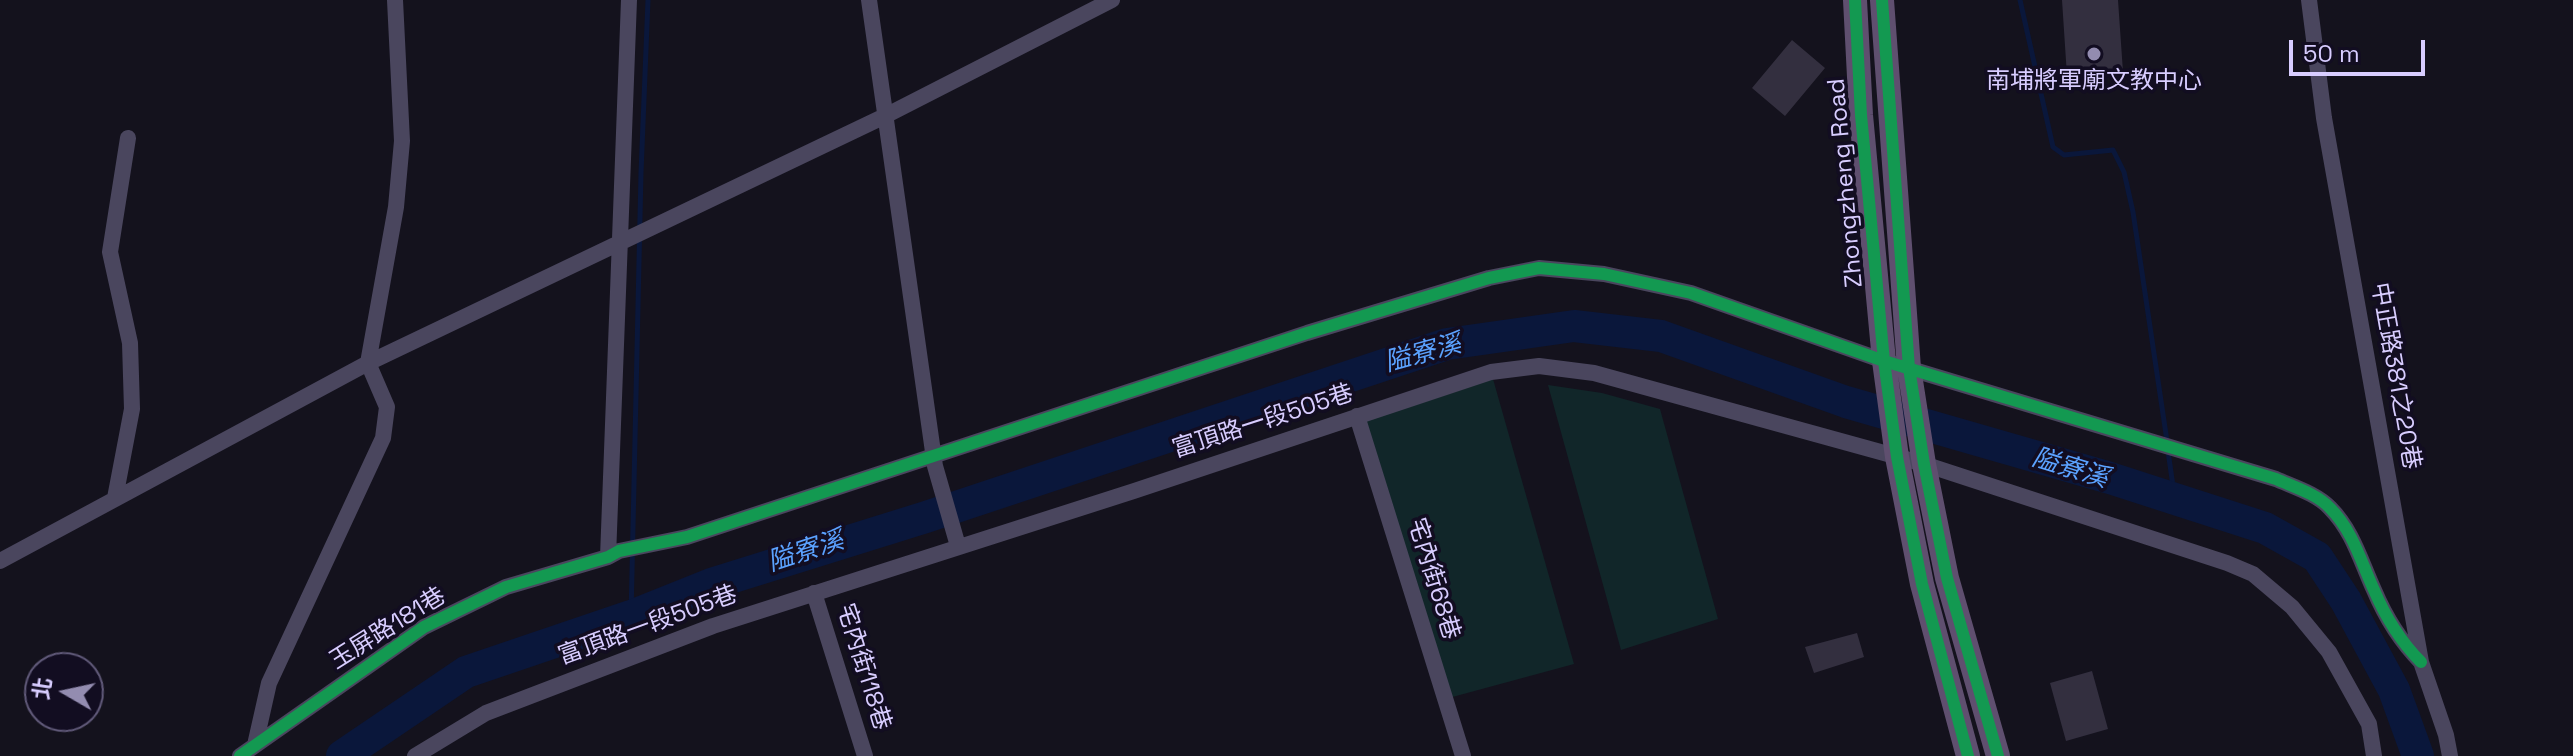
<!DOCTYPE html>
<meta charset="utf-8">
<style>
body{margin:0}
#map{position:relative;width:2573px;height:756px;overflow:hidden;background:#14121d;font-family:"Space Grotesk","Noto Sans TC",sans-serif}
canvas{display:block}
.north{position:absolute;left:24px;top:652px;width:80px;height:80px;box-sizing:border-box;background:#120d21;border:2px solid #615a7a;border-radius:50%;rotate:279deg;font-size:22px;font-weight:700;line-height:32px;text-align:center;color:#d8cdff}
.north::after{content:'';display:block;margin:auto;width:28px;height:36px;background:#938cb0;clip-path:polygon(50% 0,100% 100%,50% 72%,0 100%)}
.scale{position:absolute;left:2289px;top:40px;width:136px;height:36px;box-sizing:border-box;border:4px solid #d8cdff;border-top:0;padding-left:10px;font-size:24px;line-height:28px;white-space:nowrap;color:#d8cdff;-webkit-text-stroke:6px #120d21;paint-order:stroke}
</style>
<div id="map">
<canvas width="2573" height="756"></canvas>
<div class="north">北</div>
<div class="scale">50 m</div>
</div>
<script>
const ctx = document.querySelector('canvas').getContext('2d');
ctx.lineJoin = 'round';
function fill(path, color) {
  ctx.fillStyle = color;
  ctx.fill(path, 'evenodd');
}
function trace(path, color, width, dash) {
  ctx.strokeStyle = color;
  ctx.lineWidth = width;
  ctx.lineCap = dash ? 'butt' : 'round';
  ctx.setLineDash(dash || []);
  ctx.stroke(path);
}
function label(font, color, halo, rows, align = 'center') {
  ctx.font = font + ' "Space Grotesk","Noto Sans TC",sans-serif';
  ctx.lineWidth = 7;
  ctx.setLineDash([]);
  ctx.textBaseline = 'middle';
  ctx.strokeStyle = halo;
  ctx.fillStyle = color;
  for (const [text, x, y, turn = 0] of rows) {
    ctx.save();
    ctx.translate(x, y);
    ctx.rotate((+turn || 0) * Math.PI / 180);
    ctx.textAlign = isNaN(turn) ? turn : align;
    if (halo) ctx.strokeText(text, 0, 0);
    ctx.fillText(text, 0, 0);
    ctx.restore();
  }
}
const green = new Path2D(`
 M 1491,372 L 1574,664 L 1445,699 L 1359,422 Z
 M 1548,385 L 1602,393 L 1660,409 L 1718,619 L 1621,650 Z`);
const stream = new Path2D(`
 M 2020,0 L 2053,147 L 2064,155 L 2113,150 L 2124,172 L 2133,212 L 2167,441
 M 2168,451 L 2175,500
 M 631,616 L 641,173 L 648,0`);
const river = new Path2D(`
 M 342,756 L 466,672 L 631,616 L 711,584 L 926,517 L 1447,344 L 1574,326 L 1661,336 L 1846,402 L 2110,478 L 2265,528 L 2317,557 L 2346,601 L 2394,690 L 2418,756`);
const building = new Path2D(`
 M 2062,0 L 2118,0 L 2123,72 L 2067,76 Z
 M 1792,40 L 1825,68 L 1785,116 L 1752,88 Z
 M 1857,633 L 1864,657 L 1814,673 L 1805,647 Z
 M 2092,671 L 2108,729 L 2066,741 L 2050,683 Z`);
const street = new Path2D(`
 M 869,0 L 935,466 L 958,546
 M 2309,0 L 2324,118 L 2421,662 L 2446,735 L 2450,756
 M 1357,416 L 1463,756
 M 115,498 L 132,409 L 130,343 L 110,252 L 128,138
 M 608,557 L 629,0
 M 0,561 L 368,363 L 885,116 L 1112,0
 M 814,593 L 865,756
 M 255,745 L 269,683 L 383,438 L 387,407 L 368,363 L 396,207 L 402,141 L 395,0
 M 240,756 L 424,627 L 506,587 L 608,557 L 619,551 L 687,537 L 1307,333 L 1489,278 L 1539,268 L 1604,274 L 1691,293 L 1884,361 L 2276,479 C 2294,487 2317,494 2330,508 C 2353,531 2361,562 2374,590 C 2385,616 2401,642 2421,662
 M 415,756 L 486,713 L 713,626 L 1134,491 L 1491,372 L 1539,366 L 1594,373 L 1924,464 L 2227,563 L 2253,574 L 2292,607 L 2329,652 L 2369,724 L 2374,756`);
const primary = new Path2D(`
 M 1855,0 L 1861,115 L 1884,361 L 1897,457 L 1922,584 L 1968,756
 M 1882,0 L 1909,368 L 1924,464 L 1947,578 L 1998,756`);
const cycleway = new Path2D(`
 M 1855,0 L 1861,115 L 1884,361 L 1897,457 L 1922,584 L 1968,756
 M 1882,0 L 1909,368 L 1924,464 L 1947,578 L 1998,756
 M 240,756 L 424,627 L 506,587 L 608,557 L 619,551 L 687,537 L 1307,333 L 1489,278 L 1539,268 L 1604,274 L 1691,293 L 1884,361 L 2276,479 C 2294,487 2317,494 2330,508 C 2353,531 2361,562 2374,590 C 2385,616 2401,642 2421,662`);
const markers = [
 [2094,54,8,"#938cb0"]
];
const poiNames = [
 ["南埔將軍廟文教中心",2094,81]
];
const streetNames = [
 ["Zhongzheng Road",1846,183,-95],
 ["中正路381之20巷",2395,376,80],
 ["富頂路一段505巷",1263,422,-18],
 ["宅內街68巷",1433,579,73],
 ["富頂路一段505巷",648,626,-20],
 ["玉屏路181巷",388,629,-32],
 ["宅內街118巷",863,667,73]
];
const waterNames = [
 ["隘寮溪",1423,354,-15],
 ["隘寮溪",2070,469,17],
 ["隘寮溪",806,552,-18]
];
fill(green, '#112629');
trace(stream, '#0a173b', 5);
trace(river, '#0a173b', 32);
fill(building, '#332f3f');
trace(street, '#4a465e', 16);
trace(primary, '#5f4f6f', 24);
trace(cycleway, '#139951', 12);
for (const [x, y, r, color] of markers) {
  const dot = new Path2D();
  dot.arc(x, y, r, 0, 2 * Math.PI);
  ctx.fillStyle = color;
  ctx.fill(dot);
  trace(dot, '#120d21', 3);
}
label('24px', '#d8cdff', '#120d21', poiNames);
label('24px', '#d8cdff', '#120d21', streetNames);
label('italic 26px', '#5ba2ff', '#120d21', waterNames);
</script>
